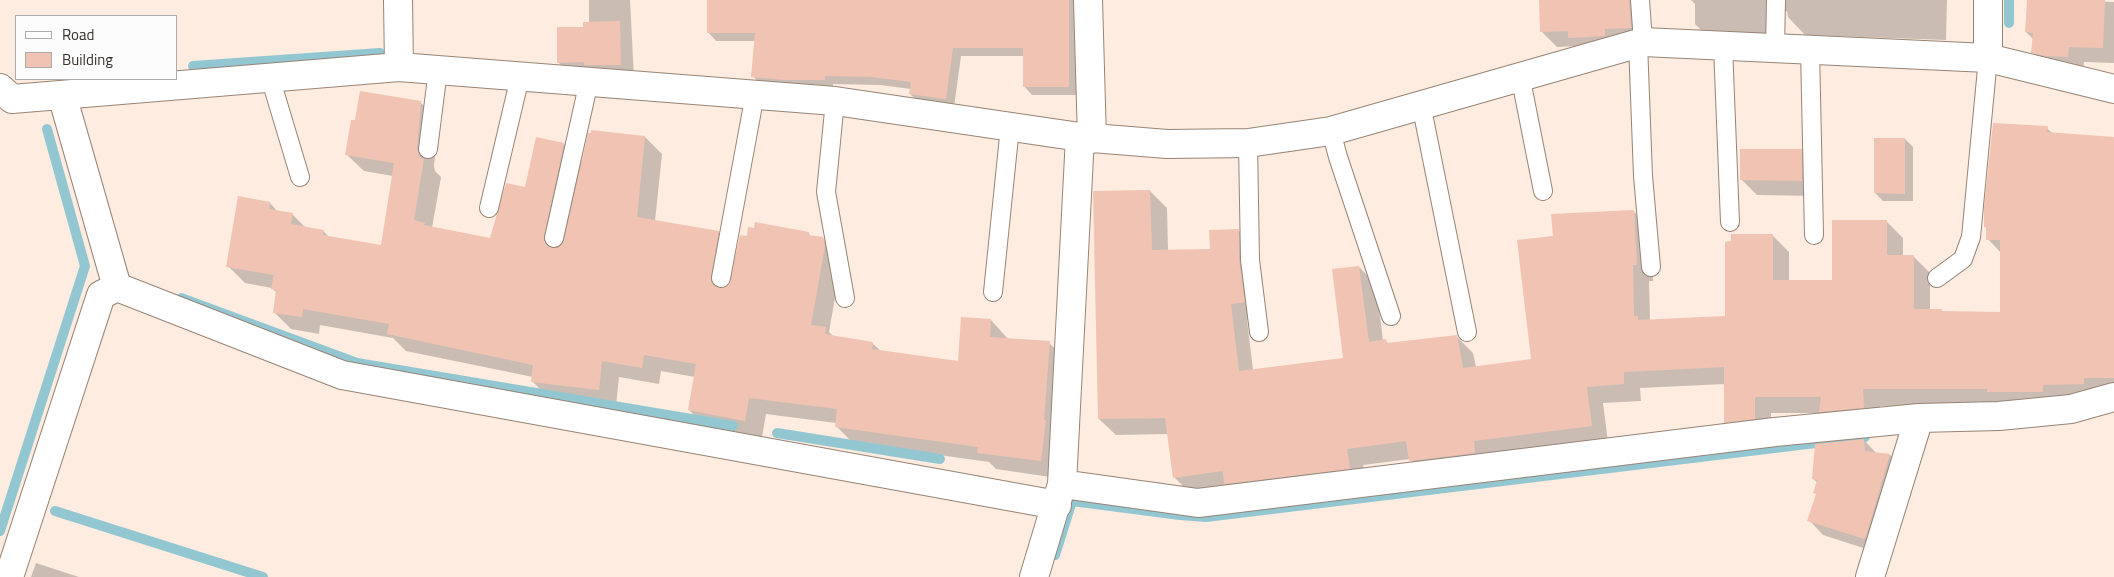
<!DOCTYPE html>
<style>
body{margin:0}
#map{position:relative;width:2114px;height:577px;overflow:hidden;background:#fdecdf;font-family:"Titillium Web",sans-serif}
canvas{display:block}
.legend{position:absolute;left:15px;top:15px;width:162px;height:65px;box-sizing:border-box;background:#fcfcfc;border:1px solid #aeaba8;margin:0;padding:6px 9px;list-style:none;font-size:15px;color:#39312b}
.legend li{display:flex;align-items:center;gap:10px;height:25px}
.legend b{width:25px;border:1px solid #aeaba8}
</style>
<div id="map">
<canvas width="2114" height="577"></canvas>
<ul class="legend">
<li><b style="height:6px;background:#fff"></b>Road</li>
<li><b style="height:14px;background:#f1c3b3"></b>Building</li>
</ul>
</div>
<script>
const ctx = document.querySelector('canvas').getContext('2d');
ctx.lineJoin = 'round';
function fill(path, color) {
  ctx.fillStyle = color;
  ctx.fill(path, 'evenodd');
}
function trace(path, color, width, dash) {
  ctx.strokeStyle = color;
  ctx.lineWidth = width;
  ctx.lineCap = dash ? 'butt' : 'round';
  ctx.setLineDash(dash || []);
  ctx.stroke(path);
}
const shadow = new Path2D(`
 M 589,0 L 630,0 L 634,78 L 573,77 L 559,63 L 589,23 Z
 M 708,0 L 1077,0 L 1077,95 L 1032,95 L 1024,86 L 1024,56 L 961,56 L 954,107 L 919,102 L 910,94 L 911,89 L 880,85 L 833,84 L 833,88 L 761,85 L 753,76 L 756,41 L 716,41 L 708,32 Z
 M 1540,0 L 1648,0 L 1646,43 L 1557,47 L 1542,32 Z
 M 1691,0 L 1947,0 L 1946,40 L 1805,35 L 1788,17 L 1787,11 L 1784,13 L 1782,43 L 1712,41 L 1695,24 L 1695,4 Z
 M 2028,0 L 2114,2 L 2114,63 L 2084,62 L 2083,72 L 2048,68 L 2033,52 L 2033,39 L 2026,32 Z
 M 361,92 L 421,103 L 438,120 L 434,166 L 435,171 L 441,177 L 432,228 L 491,240 L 526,188 L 564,144 L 583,163 L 645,137 L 662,154 L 655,221 L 718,232 L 735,249 L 733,260 L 736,260 L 748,237 L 808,233 L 812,237 L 823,239 L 840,256 L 841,263 L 829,332 L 834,337 L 872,343 L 882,352 L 959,363 L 991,320 L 1008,339 L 1049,343 L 1067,360 L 1057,478 L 996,469 L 989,462 L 853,443 L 836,426 L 836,423 L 766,414 L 762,437 L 706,427 L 689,410 L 695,377 L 661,371 L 659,384 L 619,377 L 616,406 L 550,399 L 532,381 L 533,377 L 406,351 L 393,338 L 320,325 L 319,334 L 291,329 L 274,312 L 277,293 L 272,288 L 245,283 L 228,266 L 270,203 L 278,212 L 292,214 L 306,228 L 323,231 L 330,238 L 382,247 L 393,176 L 364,171 L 346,154 L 356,122 Z
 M 2047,128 L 2053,134 L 2114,139 L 2114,394 L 2002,405 L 1880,406 L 1880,424 L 1837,428 L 1822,413 L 1771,413 L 1771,435 L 1742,439 L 1725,422 L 1725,384 L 1640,388 L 1641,401 L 1603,403 L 1608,442 L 1427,477 L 1410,459 L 1363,465 L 1366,485 L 1191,494 L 1174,477 L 1168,434 L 1116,435 L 1099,419 L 1150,191 L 1167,208 L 1168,251 L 1211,250 L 1238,230 L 1255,247 L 1261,318 L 1247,320 L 1253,370 L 1344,359 L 1359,267 L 1376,284 L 1383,341 L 1386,341 L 1389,344 L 1456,336 L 1473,353 L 1476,367 L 1532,360 L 1555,237 L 1634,212 L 1651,228 L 1653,281 L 1649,281 L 1650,321 L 1726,318 L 1772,235 L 1789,252 L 1789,281 L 1834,281 L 1886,221 L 1903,238 L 1903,256 L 1913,256 L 1930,273 L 1930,310 L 1941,310 L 1944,313 L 2001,313 L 2001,253 L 1988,239 Z
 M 1905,139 L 1913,147 L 1913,201 L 1883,201 L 1875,193 Z
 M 1801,150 L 1817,166 L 1817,196 L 1757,195 L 1742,180 Z
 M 1864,440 L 1877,454 L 1890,455 L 1904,469 L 1879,553 L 1823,535 L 1809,520 L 1817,495 L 1818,483 L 1813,479 Z
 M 36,563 L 79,577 L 31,577 Z`);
const stream = new Path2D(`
 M 2009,23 L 2009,0
 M 193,66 L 380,53
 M 181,298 L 357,363 L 733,426
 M 777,433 L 940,459
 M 55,511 L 263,577
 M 0,531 L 85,266 L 47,129
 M 1055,555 L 1072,501 L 1180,515 L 1206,517 L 1865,437`);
const building = new Path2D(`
 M 707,0 L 1069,0 L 1069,87 L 1023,87 L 1023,48 L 953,48 L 946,99 L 909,94 L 911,82 L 871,77 L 825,76 L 825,80 L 784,80 L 751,77 L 755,33 L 707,33 Z
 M 1539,0 L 1629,0 L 1631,28 L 1605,29 L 1605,36 L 1568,38 L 1568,31 L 1540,32 Z
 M 2027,0 L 2105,0 L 2103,48 L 2069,47 L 2068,57 L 2046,56 L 2031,53 L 2033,33 L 2025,32 Z
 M 620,21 L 621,65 L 584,65 L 584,62 L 557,63 L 557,27 L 583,27 L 583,22 Z
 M 360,91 L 421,101 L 417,148 L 419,157 L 424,159 L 414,220 L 425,223 L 424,225 L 490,238 L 506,183 L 525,187 L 536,137 L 564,143 L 544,236 L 547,246 L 558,248 L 564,240 L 588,133 L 591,133 L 591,130 L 645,136 L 637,217 L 719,231 L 711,276 L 711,282 L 715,286 L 724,288 L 729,284 L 740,235 L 747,236 L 748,227 L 754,228 L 755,222 L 809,232 L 808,235 L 823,237 L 825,246 L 811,325 L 826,327 L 825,334 L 873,342 L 872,349 L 958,361 L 961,317 L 991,319 L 990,337 L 1050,341 L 1044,420 L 1046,420 L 1041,461 L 977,453 L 978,447 L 835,427 L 837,409 L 749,398 L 745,421 L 688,410 L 696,364 L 644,355 L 642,368 L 602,361 L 599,390 L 531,382 L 533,365 L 387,334 L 389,324 L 303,309 L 302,317 L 273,313 L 276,290 L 271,289 L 274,275 L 226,267 L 238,196 L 270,202 L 269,209 L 293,213 L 291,224 L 324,230 L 323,235 L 381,245 L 394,163 L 345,155 L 351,120 L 355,120 Z
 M 1993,123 L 2048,126 L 2047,132 L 2114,137 L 2114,378 L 2084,378 L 2084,384 L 2043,385 L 2043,392 L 1987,392 L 1987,389 L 1863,389 L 1864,408 L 1819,412 L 1821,397 L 1755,397 L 1755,419 L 1724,423 L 1724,367 L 1624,372 L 1624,384 L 1587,387 L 1592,426 L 1474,441 L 1475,453 L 1409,461 L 1406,441 L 1347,449 L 1350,469 L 1224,484 L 1223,471 L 1173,478 L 1165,418 L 1098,419 L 1093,191 L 1150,190 L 1152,250 L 1210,249 L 1209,230 L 1239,229 L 1239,260 L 1245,302 L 1231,304 L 1239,371 L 1343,358 L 1332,269 L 1359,266 L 1369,342 L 1386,339 L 1387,343 L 1457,335 L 1463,368 L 1531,359 L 1517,240 L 1553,236 L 1551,214 L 1634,210 L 1637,265 L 1633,265 L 1634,316 L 1638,316 L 1638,320 L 1725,316 L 1725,242 L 1731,241 L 1731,234 L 1773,234 L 1773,280 L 1832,280 L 1832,220 L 1887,220 L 1887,255 L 1914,255 L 1914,309 L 1941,309 L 1942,311 L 2000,312 L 2000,240 L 1986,240 L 1986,228 L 1984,227 L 1984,208 Z
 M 1874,138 L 1905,138 L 1905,194 L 1874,193 Z
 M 1740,149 L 1802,149 L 1802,181 L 1740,180 Z
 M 1864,439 L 1865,451 L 1890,454 L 1865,539 L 1807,521 L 1816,494 L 1813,493 L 1817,480 L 1812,479 L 1815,444 Z`);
const lane = new Path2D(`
 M 1640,0 L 1643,42
 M 1638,43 L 1643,176 L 1651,267
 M 1723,46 L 1730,222
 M 1775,48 L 1776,0
 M 1810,49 L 1814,235
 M 1520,75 L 1543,191
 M 270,77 L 300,177
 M 835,101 L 826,192 L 845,298
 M 1421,104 L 1467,332
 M 1331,131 L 1338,157 L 1391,316
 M 1248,143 L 1250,260 L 1259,332
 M 428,149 L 438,70
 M 489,208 L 520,77
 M 554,238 L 589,81
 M 721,278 L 755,94
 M 1937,278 L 1963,259 L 1971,237 L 1988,58
 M 993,292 L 1010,127`);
const street = new Path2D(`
 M 398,0 L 399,67
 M 1088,0 L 1092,139
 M 1988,58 L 1988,0
 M 0,88 L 12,99 L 399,67 L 835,101 L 1080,137 L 1167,144 L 1248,143 L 1331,131 L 1643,42 L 1988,58 L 2114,89
 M 62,95 L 117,287 L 342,375 L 1057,505
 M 1062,484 L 1198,503 L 1775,432 L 1919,418 L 1999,416 L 2071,409 L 2114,397
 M 9,577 L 101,295 L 117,287
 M 1034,577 L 1062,484 L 1080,137
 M 1870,577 L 1919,418`);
fill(shadow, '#0003');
trace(stream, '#92c7d2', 10);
fill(building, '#f1c3b3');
trace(lane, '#978476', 20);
trace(street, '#978476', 30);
trace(lane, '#fff', 18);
trace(street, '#fff', 28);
</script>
